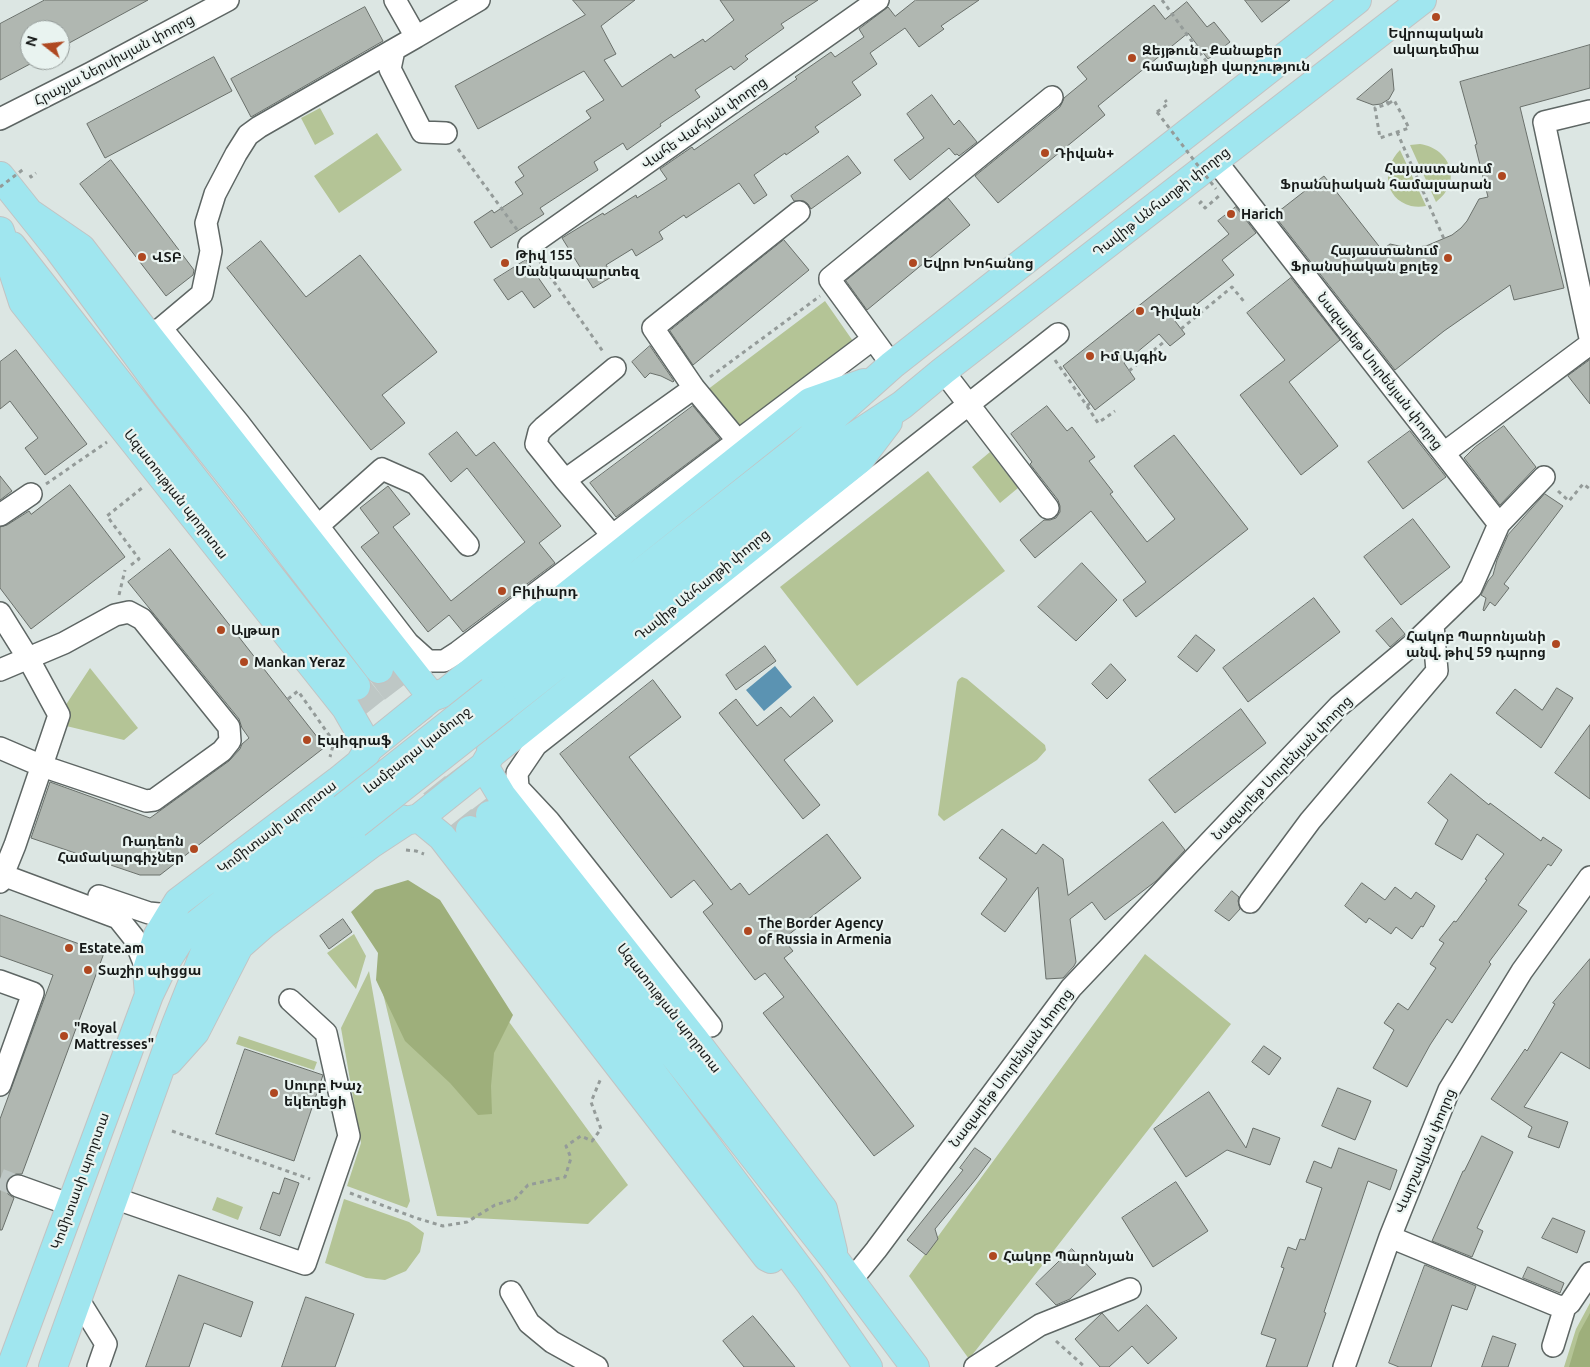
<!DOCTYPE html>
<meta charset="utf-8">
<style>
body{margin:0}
#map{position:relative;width:1590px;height:1367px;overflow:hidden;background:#dce6e3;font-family:Ubuntu,sans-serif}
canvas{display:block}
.north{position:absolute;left:20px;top:20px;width:50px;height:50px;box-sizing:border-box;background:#e9f3f0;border:1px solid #959c9a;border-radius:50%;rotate:286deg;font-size:14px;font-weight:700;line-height:20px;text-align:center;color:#161918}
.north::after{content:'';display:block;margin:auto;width:18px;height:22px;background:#af4821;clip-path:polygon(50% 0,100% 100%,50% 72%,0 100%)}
</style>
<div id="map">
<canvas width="1590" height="1367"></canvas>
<div class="north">N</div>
</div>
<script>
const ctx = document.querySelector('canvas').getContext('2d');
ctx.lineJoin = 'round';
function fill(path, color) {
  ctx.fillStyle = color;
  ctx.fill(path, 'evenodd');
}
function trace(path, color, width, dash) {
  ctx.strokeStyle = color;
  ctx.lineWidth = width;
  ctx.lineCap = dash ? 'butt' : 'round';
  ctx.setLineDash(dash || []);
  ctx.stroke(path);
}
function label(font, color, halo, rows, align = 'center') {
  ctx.font = font + ' Ubuntu,"Noto Sans Armenian",sans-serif';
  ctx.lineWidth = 4.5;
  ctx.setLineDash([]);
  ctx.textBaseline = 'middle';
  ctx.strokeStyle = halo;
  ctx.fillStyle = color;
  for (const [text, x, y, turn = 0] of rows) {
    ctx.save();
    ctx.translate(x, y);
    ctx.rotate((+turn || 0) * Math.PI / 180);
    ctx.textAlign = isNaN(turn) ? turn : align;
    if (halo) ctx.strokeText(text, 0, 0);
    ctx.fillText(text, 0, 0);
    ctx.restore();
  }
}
const green = new Path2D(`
 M 320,108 L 334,134 L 315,145 L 301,118 Z
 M 377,133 L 402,170 L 339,213 L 314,176 Z
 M 1420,144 C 1451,149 1463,182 1436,202 L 1410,145 Z
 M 1400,150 L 1426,206 C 1421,207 1416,207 1411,206 C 1383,198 1382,168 1400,150 Z
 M 825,301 L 855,344 L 739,434 L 707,390 Z
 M 990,452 L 1018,488 L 1000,503 L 972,467 Z
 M 928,471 L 1005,571 L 857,686 L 780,587 Z
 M 90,668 L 138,728 L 124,740 L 54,723 Z
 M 962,677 L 967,679 L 1045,745 L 1046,750 L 1037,760 L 944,821 L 938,815 L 957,682 L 959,679 Z
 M 437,923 L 628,1185 L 588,1224 L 437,1216 L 380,981 L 391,952 Z
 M 354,934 L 366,956 L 356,989 L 327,953 Z
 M 1145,954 L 1231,1024 L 969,1359 L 909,1276 Z
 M 369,971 L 410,1201 L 407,1208 L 347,1186 L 361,1143 L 341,1028 Z
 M 239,1036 L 317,1062 L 314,1070 L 236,1044 Z
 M 217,1197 L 243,1207 L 238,1220 L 212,1210 Z
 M 344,1199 L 409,1222 L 424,1233 L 420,1252 L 406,1271 L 385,1280 L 366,1278 L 325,1263 Z
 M 1590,1303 L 1590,1367 L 1564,1367 L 1576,1329 Z`);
const forest = new Path2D(`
 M 408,880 L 440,900 L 513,1015 L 494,1053 L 491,1086 L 492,1114 L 478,1115 L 450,1083 L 405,1041 L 376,980 L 378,953 L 351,912 L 375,890 Z
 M 1590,1313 L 1590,1367 L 1569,1367 L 1579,1333 Z`);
const water = new Path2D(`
 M 775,666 L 792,687 L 764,711 L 746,690 Z`);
const building = new Path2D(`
 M 45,0 L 148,0 L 60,48 L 60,30 L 30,30 L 30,64 L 0,80 L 0,24 Z
 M 573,0 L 635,0 L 601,26 L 616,54 L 604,60 L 622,87 L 671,54 L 674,58 L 703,39 L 705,42 L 734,20 L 720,0 L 818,0 L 781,24 L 784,28 L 745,56 L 748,59 L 734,70 L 731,66 L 695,90 L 700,97 L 660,124 L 661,126 L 627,150 L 623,143 L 594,162 L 598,170 L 540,208 L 544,214 L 491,248 L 474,222 L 492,210 L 494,213 L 523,194 L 515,182 L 524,176 L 518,167 L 591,118 L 586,111 L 604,100 L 584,71 L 478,129 L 455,86 L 585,15 Z
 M 916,0 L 979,0 L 941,26 L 944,29 L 919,47 L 905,28 L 870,53 L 877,64 L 852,82 L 861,95 L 815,127 L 819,132 L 786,155 L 785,153 L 754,175 L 767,195 L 754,204 L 739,183 L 686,218 L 684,215 L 659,232 L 663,239 L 636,256 L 632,249 L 606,265 L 613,276 L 593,288 L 562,238 L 603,213 L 604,215 L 636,195 L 637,198 L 667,179 L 660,169 L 692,147 L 694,150 L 797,79 L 795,77 L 831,52 L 835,57 L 864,37 L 859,29 L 888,7 L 895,16 Z
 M 1245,0 L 1290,0 L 1262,22 Z
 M 1187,2 L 1207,27 L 1214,22 L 1230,42 L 1208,59 L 1188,33 L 1098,106 L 1105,115 L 998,203 L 975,176 L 1060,107 L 1064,98 L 1087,79 L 1077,67 L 1154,5 L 1165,19 Z
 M 365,7 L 383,41 L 251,117 L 231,79 Z
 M 1590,45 L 1590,88 L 1520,107 L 1564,288 L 1514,300 L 1510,285 L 1444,331 L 1395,370 L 1274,215 L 1324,176 L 1382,250 L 1390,244 L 1408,248 L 1426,246 L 1452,235 L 1461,228 L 1467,221 L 1479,199 L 1488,197 L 1475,145 L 1477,144 L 1460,82 Z
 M 214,57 L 232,91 L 105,158 L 87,124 Z
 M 1392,69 L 1394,90 L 1389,99 L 1381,104 L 1373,105 L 1357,99 Z
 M 932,95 L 954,125 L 959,120 L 977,142 L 959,156 L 957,154 L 955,155 L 949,148 L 910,180 L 894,160 L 924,138 L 907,114 Z
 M 848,156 L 861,173 L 811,209 L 808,204 L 804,201 L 794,201 L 791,196 Z
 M 111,160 L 194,270 L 193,275 L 166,296 L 80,184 Z
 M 948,198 L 970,225 L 867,310 L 846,281 Z
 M 1236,207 L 1256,233 L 1222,260 L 1234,275 L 1175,321 L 1185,334 L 1170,346 L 1159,334 L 1124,363 L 1135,379 L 1095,410 L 1063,366 L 1229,234 L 1218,221 Z
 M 784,240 L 809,270 L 693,365 L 670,331 Z
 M 261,241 L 306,297 L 360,255 L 437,352 L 382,395 L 405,423 L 371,450 L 227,268 Z
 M 526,260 L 551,296 L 534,308 L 522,291 L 508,300 L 494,280 Z
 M 1291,278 L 1340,340 L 1289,382 L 1338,446 L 1301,475 L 1240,395 L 1285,360 L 1247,313 Z
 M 650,346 L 674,381 L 673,382 L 661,376 L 650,373 L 645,378 L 632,362 Z
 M 16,350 L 87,444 L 45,475 L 25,448 L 38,438 L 10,401 L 0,409 L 0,362 Z
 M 1590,360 L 1590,404 L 1568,376 Z
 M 693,406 L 720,439 L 616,517 L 590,483 Z
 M 1047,406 L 1067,431 L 1072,427 L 1095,457 L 1089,461 L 1113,492 L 1110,494 L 1147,542 L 1175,519 L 1134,466 L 1174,435 L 1248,529 L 1136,617 L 1123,600 L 1146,582 L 1091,511 L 1035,558 L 1020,540 L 1044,520 L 1050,520 L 1056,518 L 1060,512 L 1060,506 L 1058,500 L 1030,464 L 1032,462 L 1011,434 Z
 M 1504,426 L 1536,467 L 1500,505 L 1464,458 L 1475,447 Z
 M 1410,431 L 1446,477 L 1403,509 L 1368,462 Z
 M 457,432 L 476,456 L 494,442 L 561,526 L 539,543 L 555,563 L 463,632 L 449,615 L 428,632 L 361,547 L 379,533 L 360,508 L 388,486 L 410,514 L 393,527 L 451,601 L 525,542 L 467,468 L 451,482 L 429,454 Z
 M 0,476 L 12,491 L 0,500 Z
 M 70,485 L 125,557 L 31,629 L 0,588 L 0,527 L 7,525 L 29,511 L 31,514 Z
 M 1545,494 L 1563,506 L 1504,584 L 1509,588 L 1495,606 L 1490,602 L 1484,611 L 1483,610 L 1486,598 L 1481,595 L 1488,581 L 1493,575 L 1497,560 L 1508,535 Z
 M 1413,519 L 1450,567 L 1401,605 L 1364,557 Z
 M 170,549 L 325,747 L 160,875 L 140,875 L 31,838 L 50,782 L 150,818 L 229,761 L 240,749 L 242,744 L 249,738 L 242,728 L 239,719 L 128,582 Z
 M 1082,563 L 1117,600 L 1076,641 L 1038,607 Z
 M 1314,598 L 1340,632 L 1248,702 L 1223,668 Z
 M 1392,618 L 1405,634 L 1390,647 L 1376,631 Z
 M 1196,635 L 1215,650 L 1197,672 L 1178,657 Z
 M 765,646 L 776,661 L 736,690 L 726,675 Z
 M 1111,664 L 1126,680 L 1107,699 L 1092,684 Z
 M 653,680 L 681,717 L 629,757 L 731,890 L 740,883 L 749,895 L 827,834 L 861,878 L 783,939 L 793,951 L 784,958 L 914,1126 L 874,1156 L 763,1013 L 784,997 L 765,973 L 755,980 L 703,912 L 713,904 L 694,880 L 671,898 L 560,754 Z
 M 1557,688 L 1573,698 L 1541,748 L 1496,713 L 1515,689 L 1542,710 Z
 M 814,697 L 833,721 L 784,760 L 820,805 L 803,819 L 719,713 L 736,699 L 757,726 L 781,707 L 790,717 Z
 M 1241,709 L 1266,743 L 1175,813 L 1149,780 Z
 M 1590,725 L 1590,799 L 1555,773 Z
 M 1451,774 L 1489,805 L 1490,803 L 1541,841 L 1543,837 L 1562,850 L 1551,866 L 1548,864 L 1518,905 L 1527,911 L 1489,962 L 1491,964 L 1452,1023 L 1447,1019 L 1430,1045 L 1407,1087 L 1373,1068 L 1394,1030 L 1384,1023 L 1398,1003 L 1408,1010 L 1436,968 L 1430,964 L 1444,943 L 1439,940 L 1454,921 L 1456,922 L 1487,880 L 1485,879 L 1504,854 L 1477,834 L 1462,860 L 1435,844 L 1448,820 L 1428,803 Z
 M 1163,822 L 1185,850 L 1156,881 L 1105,920 L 1092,902 L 1070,919 L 1076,962 L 1074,966 L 1063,978 L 1046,979 L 1038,887 L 1005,932 L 981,914 L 1007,879 L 979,858 L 1002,829 L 1036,854 L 1043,844 L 1063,859 L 1068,895 Z
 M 1362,883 L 1385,900 L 1395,887 L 1411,899 L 1416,892 L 1435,906 L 1423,927 L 1421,926 L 1412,939 L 1396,927 L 1391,934 L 1369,918 L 1366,923 L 1345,906 Z
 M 1232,891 L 1239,897 L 1238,901 L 1240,909 L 1229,921 L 1215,911 Z
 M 0,915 L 104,953 L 22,1174 L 16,1174 L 10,1176 L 6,1182 L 6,1188 L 8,1194 L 14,1198 L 2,1230 L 0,1230 L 0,1119 L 53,975 L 0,956 Z
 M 343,919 L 352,932 L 329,949 L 320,936 Z
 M 1590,959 L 1590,1069 L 1561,1052 L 1524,1107 L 1568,1122 L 1559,1148 L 1528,1137 L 1532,1127 L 1491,1099 L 1525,1049 L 1527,1051 L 1555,1004 L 1553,1003 Z
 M 1264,1046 L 1281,1058 L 1269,1075 L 1252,1062 Z
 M 245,1049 L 323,1075 L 294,1161 L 216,1134 Z
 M 1338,1088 L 1371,1101 L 1355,1140 L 1322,1126 Z
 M 1209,1092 L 1246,1148 L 1253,1128 L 1280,1138 L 1270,1165 L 1227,1150 L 1186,1177 L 1154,1129 Z
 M 1482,1136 L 1513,1152 L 1477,1228 L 1483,1231 L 1472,1257 L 1432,1241 L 1463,1171 L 1464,1171 Z
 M 975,1148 L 991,1159 L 976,1179 L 935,1229 L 938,1239 L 926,1255 L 907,1240 L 963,1170 L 960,1168 Z
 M 1339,1148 L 1397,1170 L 1390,1190 L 1368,1181 L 1324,1312 L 1326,1313 L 1307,1367 L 1266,1367 L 1276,1339 L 1261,1334 L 1284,1268 L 1281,1267 L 1288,1247 L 1296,1250 L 1300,1239 L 1305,1240 L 1322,1188 L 1306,1182 L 1314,1161 L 1331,1168 Z
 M 285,1178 L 299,1183 L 280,1236 L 260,1229 L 273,1192 L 279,1194 Z
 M 1176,1182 L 1208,1231 L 1153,1267 L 1122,1218 Z
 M 1553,1218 L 1585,1231 L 1577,1253 L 1542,1238 Z
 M 1072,1249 L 1096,1274 L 1070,1299 L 1056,1305 L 1036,1284 Z
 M 1425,1265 L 1476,1286 L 1467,1310 L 1452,1305 L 1431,1367 L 1399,1367 L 1389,1363 Z
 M 1528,1267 L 1564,1283 L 1560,1293 L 1523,1278 Z
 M 179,1275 L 253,1302 L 241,1337 L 204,1323 L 189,1367 L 146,1367 Z
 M 306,1297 L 354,1314 L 335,1367 L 282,1367 Z
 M 1147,1305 L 1177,1338 L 1148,1364 L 1132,1346 L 1109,1367 L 1100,1367 L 1075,1339 L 1102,1313 L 1118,1331 Z
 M 753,1316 L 764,1329 L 795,1367 L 744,1367 L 723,1341 Z
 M 1493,1336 L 1516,1344 L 1508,1367 L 1482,1367 Z`);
const minorTunnel = new Path2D(`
 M 0,1179 L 18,1186`);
const majorTunnel = new Path2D(`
 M 379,669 L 490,815
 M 356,686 L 470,830`);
const path = new Path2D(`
 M 1162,0 L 1214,72
 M 1387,101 L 1388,104 L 1375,108 L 1380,138 L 1409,128 L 1394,100 L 1388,104
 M 1157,112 L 1168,104 L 1165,100
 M 1397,132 L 1444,239
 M 458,149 L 518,231
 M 30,175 L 31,177 L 36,173
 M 1202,201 L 1200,203 L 1205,208 L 1219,196
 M 540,262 L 604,353
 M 1181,329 L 1232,287 L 1246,304
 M 1055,360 L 1087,406 L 1090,403
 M 1129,371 L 1165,341
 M 710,377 L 820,296
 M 1087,406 L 1098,423 L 1115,411
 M 46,484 L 107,442
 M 1558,491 L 1569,501 L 1583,484 L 1590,489
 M 131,565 L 139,559 L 107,516 L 142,488
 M 119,595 L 125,570
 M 288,699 L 298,691 L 334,742 L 330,757
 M 406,850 L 416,851 L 424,854
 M 172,1131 L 310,1179
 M 350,1193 L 416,1218 L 443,1226 L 467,1222 L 495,1205 L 515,1199 L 528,1185 L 565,1177 L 571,1158 L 566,1146 L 581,1136 L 592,1141 L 601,1129 L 591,1102 L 601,1078
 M 1056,1341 L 1085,1367`);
const minor = new Path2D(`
 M 416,37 L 479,0
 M 394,50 L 390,69 L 422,132 L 446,133
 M 1590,111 L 1544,122 L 1590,338
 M 0,119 L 91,73 L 228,0
 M 529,246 L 878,0
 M 161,328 L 238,422 L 408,643 L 428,661 L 444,661 L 458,652 L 873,339
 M 152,336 L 202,294 L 211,251 L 206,223 L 215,194 L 236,154 L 248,135 L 259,127 L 416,37 L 395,0
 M 892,365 L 830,280 L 830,278 L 1052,97
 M 615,368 L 544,427 L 539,432 L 536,444 L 565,480 L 694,388
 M 943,371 L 1048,508
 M 738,441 L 694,388 L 653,328 L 799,212
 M 1444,453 L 1590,344
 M 565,480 L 613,536
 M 0,515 L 31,494
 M 1499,524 L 1544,477
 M 318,526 L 382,469 L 416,484 L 468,545
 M 0,613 L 28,658 L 59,715 L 15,845 L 0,882
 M 0,670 L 64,643 L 115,615 L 129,612 L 142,619 L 229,727 L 230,741 L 222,751 L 154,800 L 146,801 L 42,766 L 0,748
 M 0,874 L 118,918 L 134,938 L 147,970
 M 99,896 L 149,913 L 169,915
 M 1250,902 L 1310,821 L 1437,671 L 1433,625
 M 0,981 L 33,993 L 0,1085
 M 711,1026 L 549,821 L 518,788 L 517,773 L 536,745 L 1058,334
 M 18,1186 L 71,1205
 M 114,1198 L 305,1264 L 349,1136 L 326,1033 L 290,1000
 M 1390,1237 L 1558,1306 L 1565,1307 L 1570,1303 L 1590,1273
 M 850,1282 L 876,1250 L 1071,988 L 1339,706 L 1412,645 L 1471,588 L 1499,524 L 1215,160
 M 511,1292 L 529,1323 L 552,1342 L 597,1367
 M 78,1299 L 106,1344 L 98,1367
 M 1553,1346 L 1565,1307
 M 975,1367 L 1040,1325 L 1130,1289
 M 1344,1367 L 1390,1237 L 1449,1090 L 1522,971 L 1590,877`);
const major = new Path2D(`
 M 0,176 L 59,250 L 167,396 L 252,503 L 379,669
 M 30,213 L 81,248 L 150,338 L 432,697
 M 0,231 L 23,302 L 346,708 L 369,748
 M 12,246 L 356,686
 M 491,691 L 800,447 L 892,365 L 1357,0
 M 504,707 L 814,463 L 902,405 L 943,371 L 1422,0
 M 491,754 L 860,459 L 888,422
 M 484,766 L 502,796 L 694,1039 L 823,1209 L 833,1251
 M 490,815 L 655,1031 L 835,1260 L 915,1367
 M 419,818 L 442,837 L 767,1257 L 771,1259
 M 401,819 L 406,821 L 419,818 L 484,766 L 491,754 L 491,750
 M 470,830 L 809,1282 L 868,1367
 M 149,995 L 147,970 L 158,935 L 178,902 L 338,781 L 360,763 L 369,748 L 432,697 L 446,692 L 810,402 L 864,383
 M 169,1061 L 195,1032 L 239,946 L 264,924 L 371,844 L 406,821
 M 11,1367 L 149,995 L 162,968 L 183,935 L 343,808
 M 53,1367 L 175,1027 L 204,954 L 226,926 L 356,824`);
const pathBridge = new Path2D(`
 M 1157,112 L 1216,189
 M 0,187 L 25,168`);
const majorBridge = new Path2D(`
 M 343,808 L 491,691
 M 356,824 L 504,707`);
const markers = [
 [1436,17,5,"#af4821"],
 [1132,58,5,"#af4821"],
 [1045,153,5,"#af4821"],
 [1502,176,5,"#af4821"],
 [1231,214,5,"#af4821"],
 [142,257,5,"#af4821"],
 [1448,258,5,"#af4821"],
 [505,263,5,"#af4821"],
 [913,263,5,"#af4821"],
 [1140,311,5,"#af4821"],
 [1090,356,5,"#af4821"],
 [502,591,5,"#af4821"],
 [221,630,5,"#af4821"],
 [1556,644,5,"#af4821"],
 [244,662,5,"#af4821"],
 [307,740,5,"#af4821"],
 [194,849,5,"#af4821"],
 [748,931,5,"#af4821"],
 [69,948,5,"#af4821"],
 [88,970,5,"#af4821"],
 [64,1036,5,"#af4821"],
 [274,1093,5,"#af4821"],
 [993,1256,5,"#af4821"]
];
const poiNames = [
 ["Եվրոպական",1436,33,"center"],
 ["ակադեմիա",1436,49,"center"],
 ["Զեյթուն - Քանաքեր",1142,50],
 ["համայնքի վարչություն",1142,66],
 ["Դիվան+",1055,153],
 ["Հայաստանում",1492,168,"right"],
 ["Ֆրանսիական համալսարան",1492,184,"right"],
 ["Harich",1241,214],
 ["Հայաստանում",1438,250,"right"],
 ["Ֆրանսիական քոլեջ",1438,266,"right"],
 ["Թիվ 155",515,255],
 ["Մանկապարտեզ",515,271],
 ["ՎՏԲ",152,257],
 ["Եվրո Խոհանոց",923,263],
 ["Դիվան",1150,311],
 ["Իմ ԱյգիՆ",1100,356],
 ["Բիլիարդ",512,591],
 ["Ալթար",231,630],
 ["Հակոբ Պարոնյանի",1546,636,"right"],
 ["անվ. թիվ 59 դպրոց",1546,652,"right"],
 ["Mankan Yeraz",254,662],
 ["Էպիգրաֆ",317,740],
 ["Ռադեոն",184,841,"right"],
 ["Համակարգիչներ",184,857,"right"],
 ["The Border Agency",758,923],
 ["of Russia in Armenia",758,939],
 ["Estate.am",79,948],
 ["Տաշիր պիցցա",98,970],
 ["\"Royal",74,1028],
 ["Mattresses\"",74,1044],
 ["Սուրբ Խաչ",284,1085],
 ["եկեղեցի",284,1101],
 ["Հակոբ Պարոնյան",1003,1256]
];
const streetNames = [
 ["Հրաչյա Ներսիսյան փողոց",114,60,-28],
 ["Վահե Վահյան փողոց",704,123,-35],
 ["Դավիթ Անհաղթի փողոց",1161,202,-38],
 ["Նազարեթ Սուրենյան փողոց",1380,371,52],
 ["Ազատության պողոտա",176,494,52],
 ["Դավիթ Անհաղթի փողոց",702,585,-39],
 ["Լամբադա կամուրջ",417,750,-38],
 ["Նազարեթ Սուրենյան փողոց",1282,768,-46],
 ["Կոմիտասի պողոտա",277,827,-37],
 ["Ազատության պողոտա",669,1008,52],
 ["Նազարեթ Սուրենյան փողոց",1011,1068,-53],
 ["Վարշավյան փողոց",1425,1151,-67],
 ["Կոմիտասի պողոտա",80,1181,-70]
];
fill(green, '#b4c496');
fill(forest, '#9eaf7b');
fill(water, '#5b93b2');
fill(building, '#b0b7b1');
trace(building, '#6a706b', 1);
trace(minorTunnel, '#bec7c5', 21, [21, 11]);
trace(majorTunnel, '#bec7c5', 28, [28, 14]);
trace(minor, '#5e6664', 24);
trace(major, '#c2c3c3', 30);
trace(path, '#949b99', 3, [4, 4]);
trace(minor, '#fff', 21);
trace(major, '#a0e6ef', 28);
trace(majorBridge, '#c2c3c3', 30, []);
trace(pathBridge, '#949b99', 3, [4, 4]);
trace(majorBridge, '#a0e6ef', 28);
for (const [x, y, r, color] of markers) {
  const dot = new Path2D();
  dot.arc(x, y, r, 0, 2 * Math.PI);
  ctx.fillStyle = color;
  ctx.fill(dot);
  trace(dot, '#e9f3f0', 2);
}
label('bold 14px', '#161918', '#e9f3f0', poiNames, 'left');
label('14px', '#161918', '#e9f3f0', streetNames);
</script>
